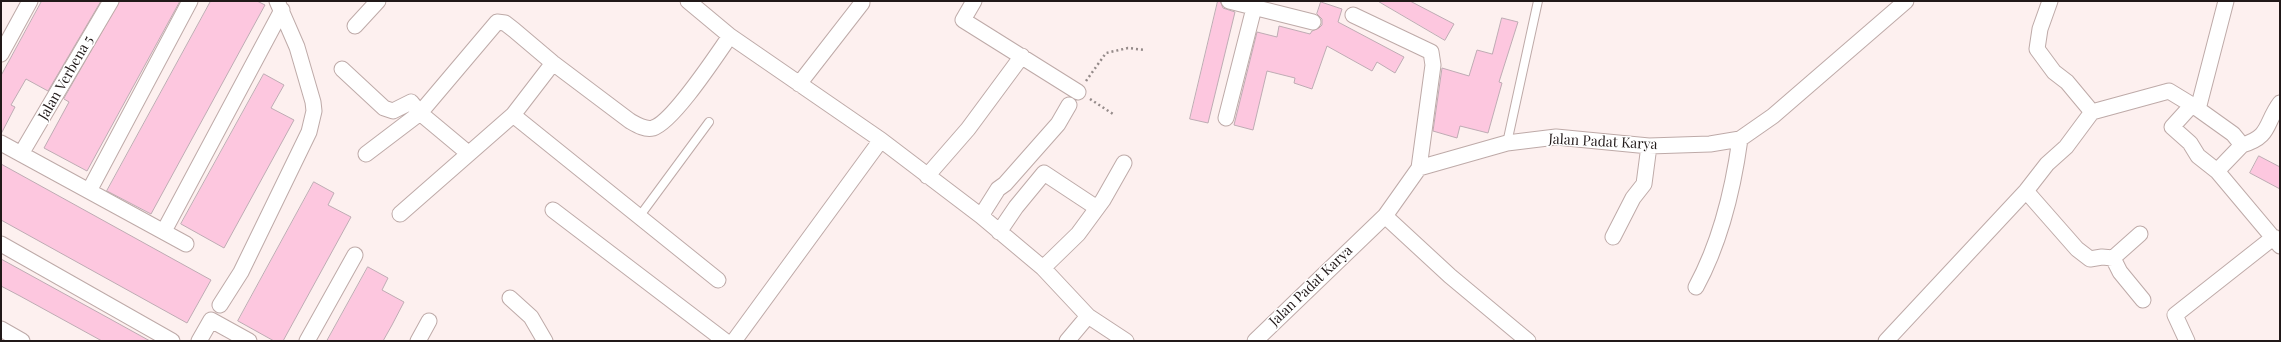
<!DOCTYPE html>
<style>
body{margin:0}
#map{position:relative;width:2281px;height:342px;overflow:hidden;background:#fdf0ef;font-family:"Playfair Display",serif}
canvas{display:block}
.frame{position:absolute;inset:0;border:2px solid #211919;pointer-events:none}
</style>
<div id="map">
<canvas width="2281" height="342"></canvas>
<div class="frame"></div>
</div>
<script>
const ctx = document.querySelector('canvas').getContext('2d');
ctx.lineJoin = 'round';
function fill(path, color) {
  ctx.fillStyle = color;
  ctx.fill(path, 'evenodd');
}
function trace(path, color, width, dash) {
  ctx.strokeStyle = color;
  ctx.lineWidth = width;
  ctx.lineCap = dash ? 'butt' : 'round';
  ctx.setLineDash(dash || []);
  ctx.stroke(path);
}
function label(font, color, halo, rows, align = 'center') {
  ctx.font = font + ' "Playfair Display",serif';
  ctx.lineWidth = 3;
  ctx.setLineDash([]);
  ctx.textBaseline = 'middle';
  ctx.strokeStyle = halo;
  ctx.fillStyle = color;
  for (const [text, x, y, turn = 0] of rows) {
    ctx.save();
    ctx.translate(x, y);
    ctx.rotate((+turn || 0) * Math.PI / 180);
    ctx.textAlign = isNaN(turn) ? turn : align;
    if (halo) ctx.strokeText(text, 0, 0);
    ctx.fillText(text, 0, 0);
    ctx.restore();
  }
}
const building = new Path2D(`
 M 42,1 L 101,1 L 48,91 L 26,79 L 11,105 L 15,107 L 1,134 L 1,76 Z
 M 120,1 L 180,1 L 87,171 L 44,148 L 69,102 L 64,99 Z
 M 211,1 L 257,1 L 265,5 L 151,214 L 107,191 Z
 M 1218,1 L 1220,1 L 1223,8 L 1235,12 L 1208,123 L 1190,119 Z
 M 1378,1 L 1410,1 L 1454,24 L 1445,40 Z
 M 1321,2 L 1342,9 L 1338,22 L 1404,57 L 1395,73 L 1377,62 L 1372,71 L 1327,46 L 1312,89 L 1294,83 L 1295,78 L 1267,71 L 1253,130 L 1234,125 L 1257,32 L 1277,37 L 1279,26 L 1310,34 L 1312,31 L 1319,28 L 1322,25 L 1322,19 L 1317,14 Z
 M 1502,18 L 1518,22 L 1499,82 L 1502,83 L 1488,133 L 1460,126 L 1457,138 L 1433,131 L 1442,68 L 1469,76 L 1477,50 L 1492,54 Z
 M 264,74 L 284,85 L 271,108 L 294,120 L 224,248 L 181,224 Z
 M 2259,156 L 2280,167 L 2280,189 L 2250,173 Z
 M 1,164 L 211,280 L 187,323 L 1,220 Z
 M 314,182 L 334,193 L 328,205 L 351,217 L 283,341 L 274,341 L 238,321 Z
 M 1,259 L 112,320 L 150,341 L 102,341 L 20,296 L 1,286 Z
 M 368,267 L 388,278 L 382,290 L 404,302 L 392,325 L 383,341 L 327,341 Z`);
const path = new Path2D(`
 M 1086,81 L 1106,53 L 1128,48 L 1145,50
 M 1090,99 L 1113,114`);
const service = new Path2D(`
 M 1507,143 L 1538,1
 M 639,217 L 709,122`);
const minor = new Path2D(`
 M 688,1 L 730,36 L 881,140 L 981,216 L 1043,268 L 1088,316 L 1126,341
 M 974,1 L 963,20 L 1078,92
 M 1229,1 L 1313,22
 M 2226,1 L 2198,109 L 2192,105 L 2172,127 L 2190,143 L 2198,156 L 2217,171 L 2280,246
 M 1353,15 L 1431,52 L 1433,65 L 1419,168
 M 355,26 L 378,1
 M 1,54 L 30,1
 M 342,69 L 384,108 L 393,111 L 411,102 L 420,113 L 468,153
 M 799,84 L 862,3
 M 2198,109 L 2233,134 L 2242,145 L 2217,171
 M 2092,112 L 2169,91 L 2192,105
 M 513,115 L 718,280
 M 1226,118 L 1254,8
 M 1,143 L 186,244
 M 2242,145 C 2271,137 2265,123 2280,103
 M 21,154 L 111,1
 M 366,154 L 420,113 L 497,22 L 505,23 L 514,30 L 553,63 L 630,121 C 637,125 645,130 653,128 C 673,122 716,56 730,36
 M 927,176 L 968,129 L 1022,56
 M 89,191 L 190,1
 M 2026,191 L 2077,249 L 2090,259 L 2102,257 L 2113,258 L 2120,272 L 2143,300
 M 553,210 L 725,341
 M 400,214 L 513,115 L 553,63
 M 981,216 L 998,189 L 1005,184 L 1058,124 L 1069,105
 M 1385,216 L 1450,276 L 1528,341
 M 164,231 L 282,10
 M 999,232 L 1016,207 L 1044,173 L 1097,208
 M 1613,237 L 1633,198 L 1644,184 L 1649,146
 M 1,244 L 172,341
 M 2113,258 L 2140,234
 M 1043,268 L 1078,234 L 1103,200 L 1124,163
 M 1696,287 C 1721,241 1733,190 1740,139
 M 510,298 L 531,317 L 545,341
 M 220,305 L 241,272 L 309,132 L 314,111 L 313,102 L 297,47 L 277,1
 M 1,329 L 22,341
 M 199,341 L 211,320 L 249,341
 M 307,341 L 355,255
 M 418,341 L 429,321
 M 734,341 L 881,140
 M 1067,341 L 1088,316
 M 1255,341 L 1385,216 L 1419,168 L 1507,143 L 1556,137 L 1649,146 L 1710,144 L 1740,139 L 1773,116 L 1906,1
 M 1886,341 L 2026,191 L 2047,164 L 2066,147 L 2092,112 L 2067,82 L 2054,72 L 2037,49 L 2040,29 L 2050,1
 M 2187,341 L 2175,315 L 2274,237`);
const streetNames = [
 ["Jalan Verbena 5",66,78,-60],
 ["Jalan Padat Karya",1603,142,3],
 ["Jalan Padat Karya",1311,286,-44]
];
fill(building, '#fdc7df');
trace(building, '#beabb3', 1);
trace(service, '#beaaa8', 10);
trace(minor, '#beaaa8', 17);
trace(path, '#948a89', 2.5, [2, 3]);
trace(service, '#fff', 8);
trace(minor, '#fff', 15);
label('14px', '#211919', '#fff', streetNames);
</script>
